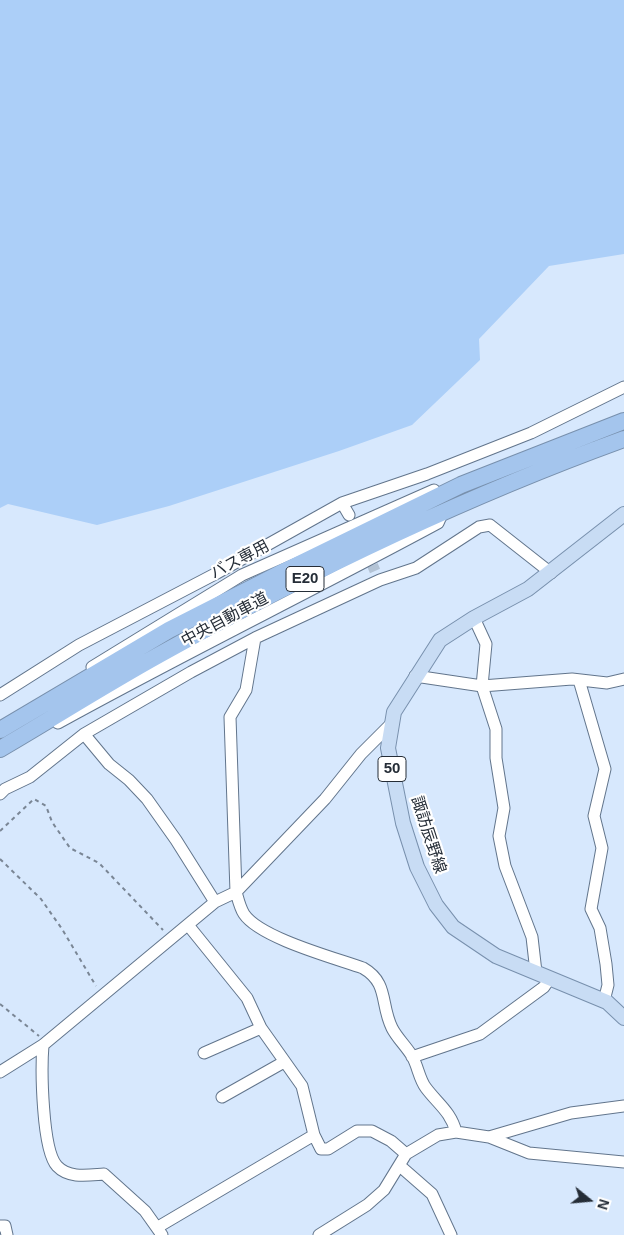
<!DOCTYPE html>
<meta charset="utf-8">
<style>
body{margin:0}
#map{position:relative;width:624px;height:1235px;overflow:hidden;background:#d7e8fd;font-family:Helvetica,sans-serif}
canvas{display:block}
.north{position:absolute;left:564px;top:1175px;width:50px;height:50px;-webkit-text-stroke:4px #fff;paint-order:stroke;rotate:107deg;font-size:14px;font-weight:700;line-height:20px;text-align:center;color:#252d37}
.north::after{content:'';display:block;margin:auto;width:18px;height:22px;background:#252d37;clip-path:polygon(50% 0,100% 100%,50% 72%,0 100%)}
</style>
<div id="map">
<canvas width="624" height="1235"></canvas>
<div class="north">N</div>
</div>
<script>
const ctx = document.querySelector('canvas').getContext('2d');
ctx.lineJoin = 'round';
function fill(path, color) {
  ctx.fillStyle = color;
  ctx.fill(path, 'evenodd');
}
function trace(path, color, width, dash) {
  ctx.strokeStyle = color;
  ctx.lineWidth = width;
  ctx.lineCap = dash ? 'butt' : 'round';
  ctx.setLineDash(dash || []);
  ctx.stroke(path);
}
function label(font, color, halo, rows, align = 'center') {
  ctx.font = font + ' Helvetica,"Noto Sans JP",sans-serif';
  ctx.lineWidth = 4.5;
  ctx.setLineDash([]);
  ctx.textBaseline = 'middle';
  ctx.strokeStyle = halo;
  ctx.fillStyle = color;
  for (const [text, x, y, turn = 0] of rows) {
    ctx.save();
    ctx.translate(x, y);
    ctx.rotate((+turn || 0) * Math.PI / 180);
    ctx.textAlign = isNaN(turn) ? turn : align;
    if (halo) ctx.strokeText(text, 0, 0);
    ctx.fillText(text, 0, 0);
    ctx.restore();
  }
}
const green = new Path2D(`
 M 0,0 L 624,0 L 624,254 L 549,266 L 479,339 L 480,360 L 412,425 L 339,451 L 169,506 L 97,525 L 8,504 L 0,508 Z`);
const minorTunnel = new Path2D(`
 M 366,550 L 375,571`);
const path = new Path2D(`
 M 0,831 L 34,799 L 46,806 L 52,822 L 70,848 L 99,863 L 163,930
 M 0,859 L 41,899 L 62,929 L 96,986
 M 0,1004 L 39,1036`);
const minor = new Path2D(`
 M 342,503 L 427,474 L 531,433 L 624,387
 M 474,618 L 486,644 L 482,686 L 496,729 L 496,758 L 504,808 L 499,836 L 505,866 L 532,937 L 536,972
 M 255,638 L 246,690 L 230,717 L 236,892 C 238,899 240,908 244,914 C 260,938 335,958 363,968 C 389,983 380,1004 392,1028 C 397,1038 406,1046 412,1056 C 418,1066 419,1079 426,1088 C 438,1104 451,1112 456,1132
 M 92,667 L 242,575 L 434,490
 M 415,676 L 482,686 L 572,679 L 607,683 L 624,679
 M 579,680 L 605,769 L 594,816 L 602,848 L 591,909 L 600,928 L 606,964 L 608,985 L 604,1001
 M 0,695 L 79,645 L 217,573 L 342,503 L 349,515
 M 58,723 C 183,654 312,591 438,523 L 442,514
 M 84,734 L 109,764 L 129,780 L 147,799 L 176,840 L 215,902
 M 0,794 L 5,789 L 30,777 L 84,734 L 191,672 L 255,638 L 380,580 L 416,568 L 479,527 L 490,525 L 551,573
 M 188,925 L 247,998 L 261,1028 L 302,1086 L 314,1135 L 321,1149 L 328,1149 L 357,1131 L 372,1131 L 391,1141 L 406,1154
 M 43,1045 C 41,1069 42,1150 57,1166 C 69,1179 89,1175 104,1174 L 145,1211 L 162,1235
 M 204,1053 L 261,1028
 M 412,1057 L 480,1034 L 544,987 L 550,978
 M 0,1072 L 43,1045 L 215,902 L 236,892 L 325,799 L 361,754 L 391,724
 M 222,1097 L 284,1062
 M 489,1137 L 571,1113 L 624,1106
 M 400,1166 L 432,1194 L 451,1235
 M 0,1226 L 5,1226 L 7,1235
 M 158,1227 L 314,1135
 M 319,1235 L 367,1205 L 384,1190 L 406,1154 L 438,1135 L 456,1132 L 489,1137 L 529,1153 L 624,1162`);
const major = new Path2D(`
 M 624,514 L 528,589 L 474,618 L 440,640 L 394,712 L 388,748 L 403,823 L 417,867 L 436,905 L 453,927 L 496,956 L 607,1002 L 624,1018`);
const highway = new Path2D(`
 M 0,730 L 169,630 L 285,571 L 461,485 L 624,421
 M 0,749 C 53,718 105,685 159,655 C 308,572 464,497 624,439`);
const shields = [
 [305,579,38],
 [392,769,28]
];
const shieldNames = [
 ["E20",305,579],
 ["50",392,769]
];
const streetNames = [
 ["バス専用",240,560,-28],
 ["中央自動車道",225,620,-28],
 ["諏訪辰野線",428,835,72]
];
fill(green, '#accff8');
trace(minorTunnel, '#b3c3d5', 11, [11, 5.5]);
trace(minor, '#62758c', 13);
trace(major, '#7890ad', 16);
trace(highway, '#7890ad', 18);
trace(path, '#7a8695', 2, [4, 4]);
trace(minor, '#fff', 11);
trace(major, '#c8dcf4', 14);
trace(highway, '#a4c5ed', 16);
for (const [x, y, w] of shields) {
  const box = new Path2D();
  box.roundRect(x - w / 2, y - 12.5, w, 25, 4);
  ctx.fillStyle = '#fff';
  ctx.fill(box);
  trace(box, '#252d37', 1);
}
label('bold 15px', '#252d37', null, shieldNames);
label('16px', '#252d37', '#fff', streetNames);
</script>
